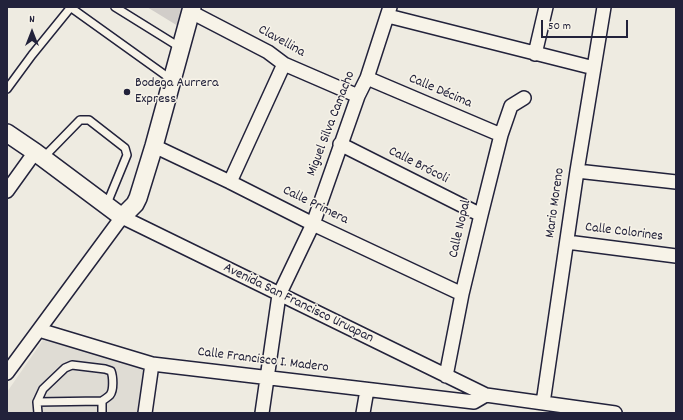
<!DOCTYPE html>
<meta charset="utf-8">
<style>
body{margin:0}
#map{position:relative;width:683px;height:420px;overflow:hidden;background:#eeebe1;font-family:Dekko,sans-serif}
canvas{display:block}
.frame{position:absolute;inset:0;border:8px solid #22223b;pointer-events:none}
.north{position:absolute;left:12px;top:12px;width:40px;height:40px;-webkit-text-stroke:3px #f7f3e8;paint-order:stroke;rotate:0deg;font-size:11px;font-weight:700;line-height:16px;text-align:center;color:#22223b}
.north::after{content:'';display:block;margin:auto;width:14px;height:18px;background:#22223b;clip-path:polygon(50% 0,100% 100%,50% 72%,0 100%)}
.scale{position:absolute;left:541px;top:20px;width:87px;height:18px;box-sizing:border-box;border:2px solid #22223b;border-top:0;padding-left:5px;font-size:12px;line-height:14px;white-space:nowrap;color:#22223b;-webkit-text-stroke:3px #f7f3e8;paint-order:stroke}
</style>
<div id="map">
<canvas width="683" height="420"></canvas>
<div class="frame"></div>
<div class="north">N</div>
<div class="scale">50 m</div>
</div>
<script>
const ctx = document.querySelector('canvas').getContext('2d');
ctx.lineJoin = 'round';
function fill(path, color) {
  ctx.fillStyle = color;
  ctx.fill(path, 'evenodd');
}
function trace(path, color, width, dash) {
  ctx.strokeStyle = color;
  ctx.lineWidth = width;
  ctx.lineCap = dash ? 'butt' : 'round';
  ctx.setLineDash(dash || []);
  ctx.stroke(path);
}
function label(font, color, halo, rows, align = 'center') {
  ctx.font = font + ' Dekko,sans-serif';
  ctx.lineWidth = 3;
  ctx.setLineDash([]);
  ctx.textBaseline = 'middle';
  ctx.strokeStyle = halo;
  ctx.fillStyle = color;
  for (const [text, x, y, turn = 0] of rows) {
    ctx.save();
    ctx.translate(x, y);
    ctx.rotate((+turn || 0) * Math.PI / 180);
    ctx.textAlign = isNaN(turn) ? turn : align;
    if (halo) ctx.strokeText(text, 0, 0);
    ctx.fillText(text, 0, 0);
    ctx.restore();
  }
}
const built = new Path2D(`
 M 43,340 L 144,367 L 137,413 L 7,413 L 7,392 Z`);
const green = new Path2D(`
 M 147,7 L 183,7 L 178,26 Z`);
const service = new Path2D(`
 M 70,7 L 172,80
 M 115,7 L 181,48
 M 7,89 L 32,55 L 71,7
 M 43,158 L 80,120 L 89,120 L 125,148 L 127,155 L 106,206
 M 37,402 L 102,401
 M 38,413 L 37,402 L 43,389 L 65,368 L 72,365 L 105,369 L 111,371 C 113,376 114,390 110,395 C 108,397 105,399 102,401 L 102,413`);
const minor = new Path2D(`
 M 191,12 L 268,52 L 284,64 L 358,96
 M 388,16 L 594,68
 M 535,54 L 546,7
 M 367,78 L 501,135
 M 340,144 L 481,215
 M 154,146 L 230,182 L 313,224 L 462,294
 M 577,171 L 676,182
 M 230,182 L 284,64
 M 7,191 L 35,152
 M 567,242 L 676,256
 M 39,330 L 152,364 L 474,402 L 486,395
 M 7,373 L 122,217 L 486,395 L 615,413
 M 446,376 L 462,294 L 481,215 L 501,135 L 511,106 L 524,98
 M 543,403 L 577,171 L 604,7
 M 145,413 L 152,364
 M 262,413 L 279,295 L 313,224 L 358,96 L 367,78 L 390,7
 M 363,413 L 367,390`);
const tertiary = new Path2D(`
 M 7,133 L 35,152 L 122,217 L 135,204 L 138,198 L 154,146 L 192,7`);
const markers = [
 [127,92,4,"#22223b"]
];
const streetNames = [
 ["Clavellina",281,42,29],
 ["Calle Décima",440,92,23],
 ["Miguel Silva Camacho",332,124,-69],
 ["Calle Brócoli",418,166,27],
 ["Mario Moreno",556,203,-82],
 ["Calle Primera",315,206,26],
 ["Calle Nopal",461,229,-77],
 ["Calle Colorines",624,233,7],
 ["Avenida San Francisco Uruapan",298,304,26],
 ["Calle Francisco I. Madero",263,361,7]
];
const poiNames = [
 ["Bodega Aurrera",135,84],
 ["Express",135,100]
];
fill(built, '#dfdcd4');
fill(green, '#d1cdc9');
trace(service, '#22223b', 10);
trace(minor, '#22223b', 16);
trace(tertiary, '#22223b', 20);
trace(service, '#f7f3e8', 7);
trace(minor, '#f7f3e8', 13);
trace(tertiary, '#f7f3e8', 17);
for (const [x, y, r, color] of markers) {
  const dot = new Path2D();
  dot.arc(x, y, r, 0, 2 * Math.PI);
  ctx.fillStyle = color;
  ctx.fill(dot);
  trace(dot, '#f7f3e8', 1.5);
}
label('14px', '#22223b', '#f7f3e8', streetNames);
label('14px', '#22223b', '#f7f3e8', poiNames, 'left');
</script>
